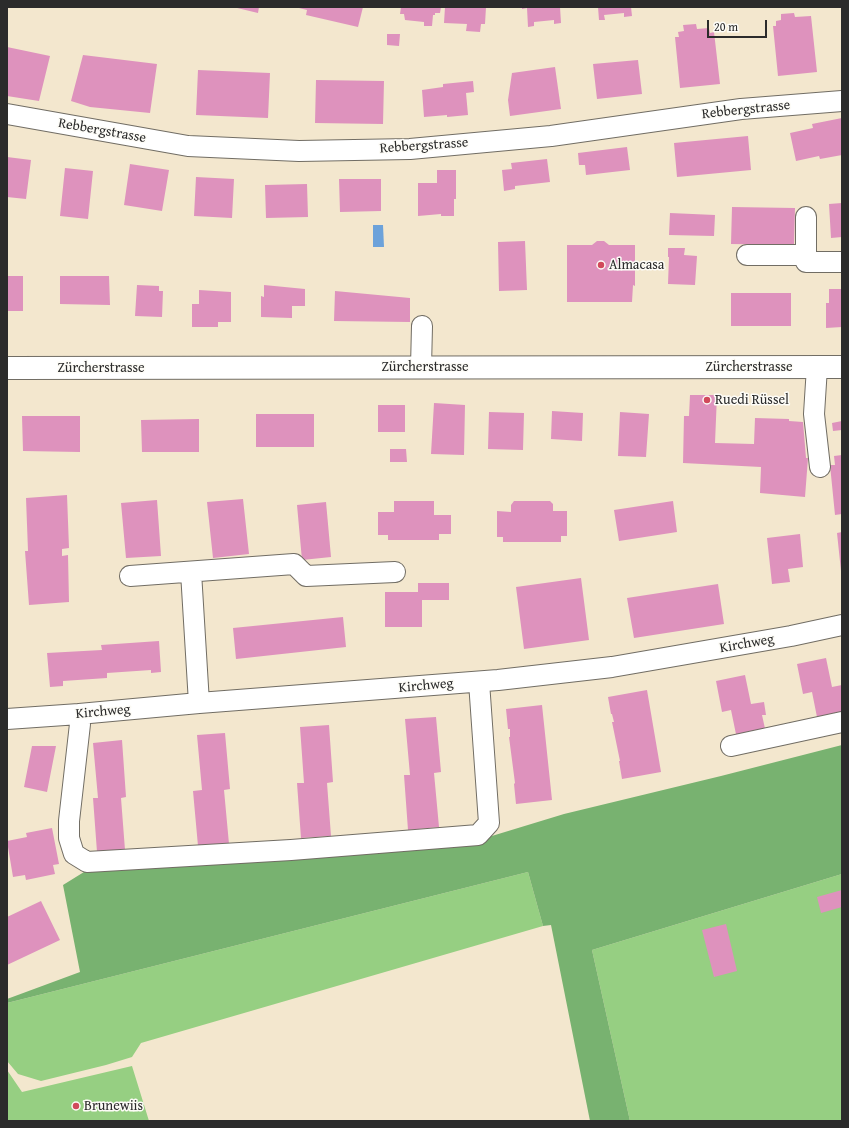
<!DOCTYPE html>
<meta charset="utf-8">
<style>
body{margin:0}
#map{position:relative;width:849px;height:1128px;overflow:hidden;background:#f3e7ce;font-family:"Gentium Book Plus",serif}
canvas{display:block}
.frame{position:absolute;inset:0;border:8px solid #2b2b2b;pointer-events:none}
.scale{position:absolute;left:707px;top:20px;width:60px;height:18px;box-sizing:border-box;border:2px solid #2b2b2b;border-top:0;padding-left:5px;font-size:12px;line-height:14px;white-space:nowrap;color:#2b2b2b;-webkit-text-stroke:3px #fdfcf7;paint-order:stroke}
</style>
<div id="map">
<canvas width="849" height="1128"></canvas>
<div class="frame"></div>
<div class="scale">20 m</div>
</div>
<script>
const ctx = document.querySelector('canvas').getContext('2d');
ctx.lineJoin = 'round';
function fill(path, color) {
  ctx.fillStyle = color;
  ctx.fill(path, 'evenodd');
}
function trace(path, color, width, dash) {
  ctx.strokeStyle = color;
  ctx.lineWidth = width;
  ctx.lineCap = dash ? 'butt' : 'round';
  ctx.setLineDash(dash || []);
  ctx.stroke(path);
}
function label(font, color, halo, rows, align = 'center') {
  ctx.font = font + ' "Gentium Book Plus",serif';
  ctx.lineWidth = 3;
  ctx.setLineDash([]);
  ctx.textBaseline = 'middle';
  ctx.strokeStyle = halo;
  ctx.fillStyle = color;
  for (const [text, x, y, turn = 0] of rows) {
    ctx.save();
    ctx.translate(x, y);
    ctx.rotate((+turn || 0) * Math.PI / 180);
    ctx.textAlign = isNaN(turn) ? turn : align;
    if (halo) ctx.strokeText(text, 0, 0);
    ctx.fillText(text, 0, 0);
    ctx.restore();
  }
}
const green = new Path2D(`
 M 528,872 L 543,926 L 141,1043 L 132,1057 L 106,1065 L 41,1081 L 18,1074 L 7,1061 L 7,1003 Z
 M 842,874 L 842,1121 L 630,1121 L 592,950 Z
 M 132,1066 L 149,1121 L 7,1121 L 7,1070 L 22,1092 Z`);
const forest = new Path2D(`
 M 842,745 L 842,874 L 592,950 L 630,1121 L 590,1121 L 551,925 L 543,926 L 528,872 L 7,1003 L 7,999 L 80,972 L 63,885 L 84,872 L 459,846 L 564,814 L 721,776 Z`);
const water = new Path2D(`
 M 373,225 L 383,225 L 384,247 L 373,247 Z`);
const building = new Path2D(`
 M 233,7 L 259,7 L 258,13 Z
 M 295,7 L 363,7 L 358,27 L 306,15 L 307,10 Z
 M 401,7 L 441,7 L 440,13 L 435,13 L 435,15 L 433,15 L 432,26 L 424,26 L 424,22 L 405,20 L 404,14 L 400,14 Z
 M 445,7 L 486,7 L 485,24 L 481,24 L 480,32 L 466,31 L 467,24 L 444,23 Z
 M 522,7 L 560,7 L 561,23 L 554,24 L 554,20 L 534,22 L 534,26 L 528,27 L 527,8 L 522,9 Z
 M 598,7 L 631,7 L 632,16 L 624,17 L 624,13 L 604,15 L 605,20 L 599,20 Z
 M 794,13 L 795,17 L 811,16 L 817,72 L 778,76 L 773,26 L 776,26 L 776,21 L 781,20 L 781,14 Z
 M 696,24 L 697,29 L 709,28 L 710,33 L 714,32 L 720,84 L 680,88 L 675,37 L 679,37 L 678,32 L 684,31 L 683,25 Z
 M 387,34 L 400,34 L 399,46 L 387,45 Z
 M 7,47 L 50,56 L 39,101 L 7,96 Z
 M 83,55 L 157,64 L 150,113 L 90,107 L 71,101 Z
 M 638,60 L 642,94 L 597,99 L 593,64 Z
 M 555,67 L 561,109 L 510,116 L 508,100 L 512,73 Z
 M 198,70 L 270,73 L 268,118 L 196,115 Z
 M 316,80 L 384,81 L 383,124 L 315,123 Z
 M 473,81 L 474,92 L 466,93 L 468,115 L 447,117 L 447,115 L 424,117 L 422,90 L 443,87 L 443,84 Z
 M 842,118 L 842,155 L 820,159 L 819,156 L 796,161 L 790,133 L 813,128 L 812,124 Z
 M 748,136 L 751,170 L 677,177 L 674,143 Z
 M 627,147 L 630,170 L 586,175 L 585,165 L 579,165 L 578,153 Z
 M 7,157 L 31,160 L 26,199 L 7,197 Z
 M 547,159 L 550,182 L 515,186 L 515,189 L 504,191 L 502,170 L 512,169 L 511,163 Z
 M 130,164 L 169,170 L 162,211 L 124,205 Z
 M 65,168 L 93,171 L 88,219 L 60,216 Z
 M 437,170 L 456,170 L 456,199 L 454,199 L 454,216 L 441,216 L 441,214 L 418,216 L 418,183 L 437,183 Z
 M 196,177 L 234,179 L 232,218 L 194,216 Z
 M 339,179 L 381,179 L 381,211 L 340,212 Z
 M 307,184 L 308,217 L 266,218 L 265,185 Z
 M 842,203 L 842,237 L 831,238 L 829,204 Z
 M 732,207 L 795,208 L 794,245 L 731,244 Z
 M 670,213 L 715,215 L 714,236 L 669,235 Z
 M 525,241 L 527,290 L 499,291 L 498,242 Z
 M 597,241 L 604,241 L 609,245 L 635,245 L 635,286 L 633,285 L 632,302 L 567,302 L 567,245 L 592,245 Z
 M 668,248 L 685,248 L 684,255 L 697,256 L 695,285 L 668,284 L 669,257 L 668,257 Z
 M 7,276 L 23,276 L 23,311 L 7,311 Z
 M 60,276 L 109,276 L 110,305 L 60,304 Z
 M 137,285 L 159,286 L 159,291 L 163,291 L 162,317 L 135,316 Z
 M 264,285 L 305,289 L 305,306 L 292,306 L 292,318 L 261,317 L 261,296 L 264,297 Z
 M 829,289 L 842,289 L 842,327 L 826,328 L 826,303 L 829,303 Z
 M 199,290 L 231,292 L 231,322 L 218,322 L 218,327 L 192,327 L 192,304 L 199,304 Z
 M 335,291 L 410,298 L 410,322 L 334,321 Z
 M 731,293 L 791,293 L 791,326 L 731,326 Z
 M 690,395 L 717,395 L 715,443 L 754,444 L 755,418 L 789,419 L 789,421 L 803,422 L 806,458 L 808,458 L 805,497 L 760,493 L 761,467 L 683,463 L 684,416 L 689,416 Z
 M 434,403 L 465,405 L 464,455 L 431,454 Z
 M 378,405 L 405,405 L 405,432 L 378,432 Z
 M 552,411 L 583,413 L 582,441 L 551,439 Z
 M 489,412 L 524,413 L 523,450 L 488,449 Z
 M 620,412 L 649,414 L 646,457 L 618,456 Z
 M 256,414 L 314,414 L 314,447 L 256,447 Z
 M 22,416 L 80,416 L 80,452 L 23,451 Z
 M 199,419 L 199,452 L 142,452 L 141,420 Z
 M 842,421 L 842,430 L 833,431 L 832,423 Z
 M 390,449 L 406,449 L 407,462 L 390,462 Z
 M 842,455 L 842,514 L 835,515 L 830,465 L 835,465 L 834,456 Z
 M 67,495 L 69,548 L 62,549 L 62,556 L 68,555 L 69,602 L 29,605 L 25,551 L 28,551 L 26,498 Z
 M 243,499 L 249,554 L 213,558 L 207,502 Z
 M 157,500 L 161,556 L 126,558 L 121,503 Z
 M 394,501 L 434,501 L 434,515 L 451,515 L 451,534 L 439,534 L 439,540 L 388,540 L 388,535 L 378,535 L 378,512 L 394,512 Z
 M 514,501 L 550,501 L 553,504 L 553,511 L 567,511 L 567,536 L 561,536 L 561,542 L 503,542 L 503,537 L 497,537 L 497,511 L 511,512 L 511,505 Z
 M 673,501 L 677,532 L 619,541 L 614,510 Z
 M 326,502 L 331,557 L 302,560 L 297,505 Z
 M 842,532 L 842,571 L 841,571 L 837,533 Z
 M 800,534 L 803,567 L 788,569 L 790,582 L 772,584 L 767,538 Z
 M 581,578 L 589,640 L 524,649 L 516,587 Z
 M 418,583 L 449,583 L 449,600 L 422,600 L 422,627 L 385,627 L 385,592 L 418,592 Z
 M 718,584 L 724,624 L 634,638 L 627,598 Z
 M 343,617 L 346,647 L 236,659 L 233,628 Z
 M 159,641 L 161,672 L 151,673 L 151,670 L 107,673 L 107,678 L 63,681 L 63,686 L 50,687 L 47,653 L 102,650 L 101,645 Z
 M 826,658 L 832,687 L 842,685 L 842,717 L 818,722 L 812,692 L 803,694 L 797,664 Z
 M 745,675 L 751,704 L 764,702 L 766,715 L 762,715 L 766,733 L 737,739 L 731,710 L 722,712 L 716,681 Z
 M 647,690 L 661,772 L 622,779 L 619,761 L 620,761 L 612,722 L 614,722 L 612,714 L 611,714 L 608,697 Z
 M 542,705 L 552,800 L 516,804 L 514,784 L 515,783 L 509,737 L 510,737 L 510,729 L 508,729 L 506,709 Z
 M 436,717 L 441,772 L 434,773 L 439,827 L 408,830 L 404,775 L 410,775 L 405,719 Z
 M 329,725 L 333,782 L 327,783 L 331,836 L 301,838 L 297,783 L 304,783 L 300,727 Z
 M 225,733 L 230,789 L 224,790 L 229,844 L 198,846 L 193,791 L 202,790 L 197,735 Z
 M 122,740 L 126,797 L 121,798 L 125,850 L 97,852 L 93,798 L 98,798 L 93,743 Z
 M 32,746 L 56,746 L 47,792 L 24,787 Z
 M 52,828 L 59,864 L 53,865 L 55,874 L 26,880 L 25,875 L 13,877 L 7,841 L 27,837 L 26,833 Z
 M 842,890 L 842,907 L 821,913 L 817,897 Z
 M 41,901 L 60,940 L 7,965 L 7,917 Z
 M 726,924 L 737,971 L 714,977 L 702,930 Z`);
const minor = new Path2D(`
 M 7,114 L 188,146 L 299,151 L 410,149 L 551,136 L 741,109 L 842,101
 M 806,217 L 806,262 L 842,262
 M 747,255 L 806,255
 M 421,367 L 422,326
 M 817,367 L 814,414 L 820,467
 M 191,572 L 199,703
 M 130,576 L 294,564 L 306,576 L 395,572
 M 79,714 L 80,724 L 69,821 L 69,838 L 74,854 L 87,862 L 291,850 L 478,835 L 489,823 L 479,682
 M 7,719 L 79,714 L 199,703 L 498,680 L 612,667 L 791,636 L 842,625
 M 731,746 L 842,722`);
const major = new Path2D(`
 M 7,368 L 842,367`);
const markers = [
 [601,265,4,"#d1495b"],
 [707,400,4,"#d1495b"],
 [76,1106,4,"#d1495b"]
];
const streetNames = [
 ["Rebbergstrasse",746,110,-6],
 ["Rebbergstrasse",102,131,10],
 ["Rebbergstrasse",424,146,-4],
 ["Zürcherstrasse",425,367],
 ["Zürcherstrasse",749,367],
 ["Zürcherstrasse",101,368],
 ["Kirchweg",747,644,-10],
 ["Kirchweg",426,686,-5],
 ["Kirchweg",103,712,-5]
];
const poiNames = [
 ["Almacasa",609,265],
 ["Ruedi Rüssel",715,400],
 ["Brunewiis",84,1106]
];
fill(green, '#96cf82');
fill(forest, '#78b270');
fill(water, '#6ca2da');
fill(building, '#de92bd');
trace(minor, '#716d64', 22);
trace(major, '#716d64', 24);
trace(minor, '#fff', 20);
trace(major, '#fff', 22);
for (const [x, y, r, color] of markers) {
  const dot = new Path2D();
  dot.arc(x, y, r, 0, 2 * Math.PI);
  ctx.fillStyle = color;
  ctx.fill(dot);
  trace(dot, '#fdfcf7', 1.5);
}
label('14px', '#2b2b2b', '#fdfcf7', streetNames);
label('14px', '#2b2b2b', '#fdfcf7', poiNames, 'left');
</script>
